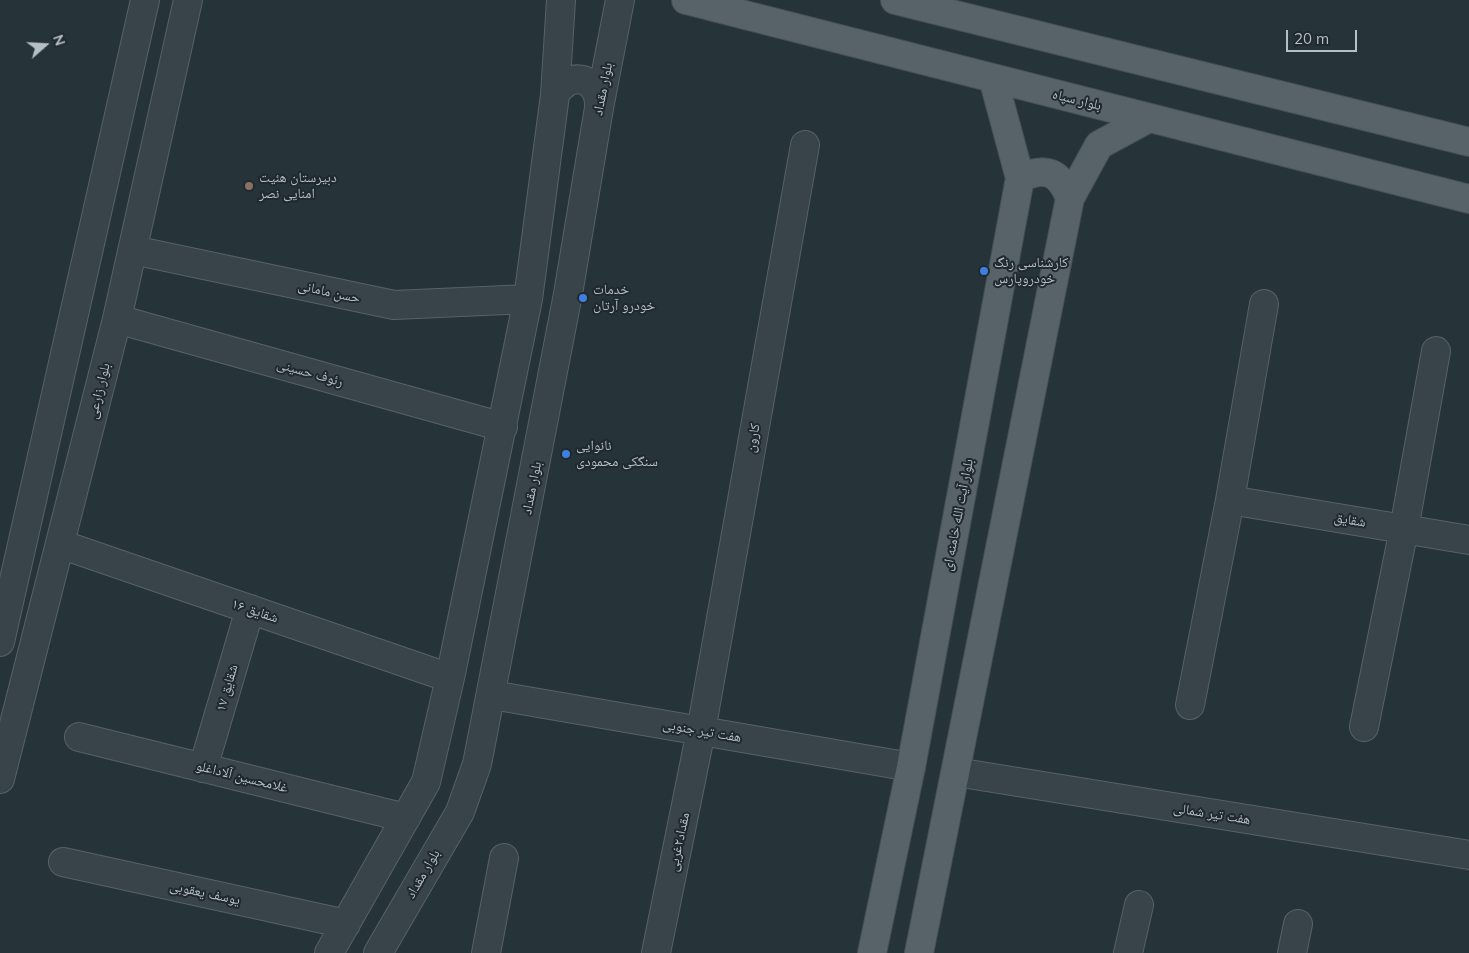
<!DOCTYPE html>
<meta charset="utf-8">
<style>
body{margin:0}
#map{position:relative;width:1469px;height:953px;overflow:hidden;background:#263339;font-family:Mulish,sans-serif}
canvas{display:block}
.north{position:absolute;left:20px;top:20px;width:50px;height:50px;-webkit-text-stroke:4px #1f292f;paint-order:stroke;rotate:71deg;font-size:14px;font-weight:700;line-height:20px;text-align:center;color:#b5bfc5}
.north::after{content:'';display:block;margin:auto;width:18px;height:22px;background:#b5bfc5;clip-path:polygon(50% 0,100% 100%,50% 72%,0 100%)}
.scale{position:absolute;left:1286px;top:30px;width:71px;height:22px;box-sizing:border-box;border:2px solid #b5bfc5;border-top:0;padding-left:6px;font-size:15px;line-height:18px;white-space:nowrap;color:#b5bfc5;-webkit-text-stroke:4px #1f292f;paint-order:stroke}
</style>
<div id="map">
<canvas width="1469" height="953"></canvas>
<div class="north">N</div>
<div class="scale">20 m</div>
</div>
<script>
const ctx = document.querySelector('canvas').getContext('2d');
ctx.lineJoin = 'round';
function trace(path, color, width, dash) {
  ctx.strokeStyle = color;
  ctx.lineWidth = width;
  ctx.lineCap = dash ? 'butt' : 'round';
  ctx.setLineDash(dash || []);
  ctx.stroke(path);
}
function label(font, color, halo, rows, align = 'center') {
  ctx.font = font + ' Mulish,"Noto Naskh Arabic",sans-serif';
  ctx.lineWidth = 4;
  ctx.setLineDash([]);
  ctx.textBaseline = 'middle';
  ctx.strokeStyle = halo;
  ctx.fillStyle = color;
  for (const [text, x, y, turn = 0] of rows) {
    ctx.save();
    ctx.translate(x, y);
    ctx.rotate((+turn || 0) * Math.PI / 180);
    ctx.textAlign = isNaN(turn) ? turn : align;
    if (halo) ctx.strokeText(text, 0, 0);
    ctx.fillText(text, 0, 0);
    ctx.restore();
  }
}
const minor = new Path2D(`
 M 555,95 C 570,68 601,78 599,108
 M 133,250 L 394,305 L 528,299
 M 117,319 L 503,427
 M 1230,500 L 1469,540
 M 60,544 L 450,678
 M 0,642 L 145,0
 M 492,695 L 911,767
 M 1190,705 L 1230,500 L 1264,304
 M 1364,727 L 1404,529 L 1436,351
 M 79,737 L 406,818
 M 203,768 L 250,609
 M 956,772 L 1469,855
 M 0,779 L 117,319 L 188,0
 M 63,862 L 346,924
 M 329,953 L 426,782 L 450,678 L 528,299 L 555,95 L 561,0
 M 378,953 L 460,812 L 477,764 L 568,294 L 599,108 L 620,0
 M 486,953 L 504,858
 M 656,953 L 701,731 L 805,145
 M 1128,953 L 1139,905
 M 1292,953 L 1298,924`);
const major = new Path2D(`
 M 686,0 L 1469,199
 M 895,0 L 1469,142
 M 1020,178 C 1047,166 1059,172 1070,198
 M 872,953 L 911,767 L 1020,178 L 993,78
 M 919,953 L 1070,198 L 1099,145 L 1149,118`);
const markers = [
 [249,186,5,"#8d6e63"],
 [984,271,5,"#3f7fe0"],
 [583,298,5,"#3f7fe0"],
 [566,454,5,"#3f7fe0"]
];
const streetNames = [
 ["بلوار مقداد",603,89,-79],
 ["بلوار سپاه",1077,100,14],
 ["حسن مامانی",329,292,12],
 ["رئوف حسینی",310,373,16],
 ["بلوار زارعی",99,391,-76],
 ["کارون",753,438,-80],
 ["بلوار مقداد",532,488,-79],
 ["بلوار آیت الله خامنه ای",958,515,-79],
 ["شقایق",1350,520,10],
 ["شقایق ۱۶",255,611,19],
 ["شقایق ۱۷",227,688,-74],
 ["هفت تیر جنوبی",702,731,10],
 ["غلامحسین آلاداغلو",242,777,14],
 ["هفت تیر شمالی",1212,814,9],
 ["مقداد۲غربی",679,842,-78],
 ["بلوار مقداد",423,874,-60],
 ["یوسف یعقوبی",205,893,12]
];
const poiNames = [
 ["دبیرستان هئیت",259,178],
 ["امنایی نصر",259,194],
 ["کارشناسی رنگ",994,263],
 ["خودروپارس",994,279],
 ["خدمات",593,290],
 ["خودرو آرتان",593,306],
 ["نانوایی",576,446],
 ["سنگکی محمودی",576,462]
];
trace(minor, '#576268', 30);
trace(major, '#455056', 30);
trace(minor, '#39444a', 28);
trace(major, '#586369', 28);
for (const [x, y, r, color] of markers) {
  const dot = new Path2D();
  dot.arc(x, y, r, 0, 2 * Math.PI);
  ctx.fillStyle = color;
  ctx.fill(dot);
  trace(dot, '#1f292f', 2);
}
label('14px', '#b5bfc5', '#1f292f', streetNames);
label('14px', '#b5bfc5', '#1f292f', poiNames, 'left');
</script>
